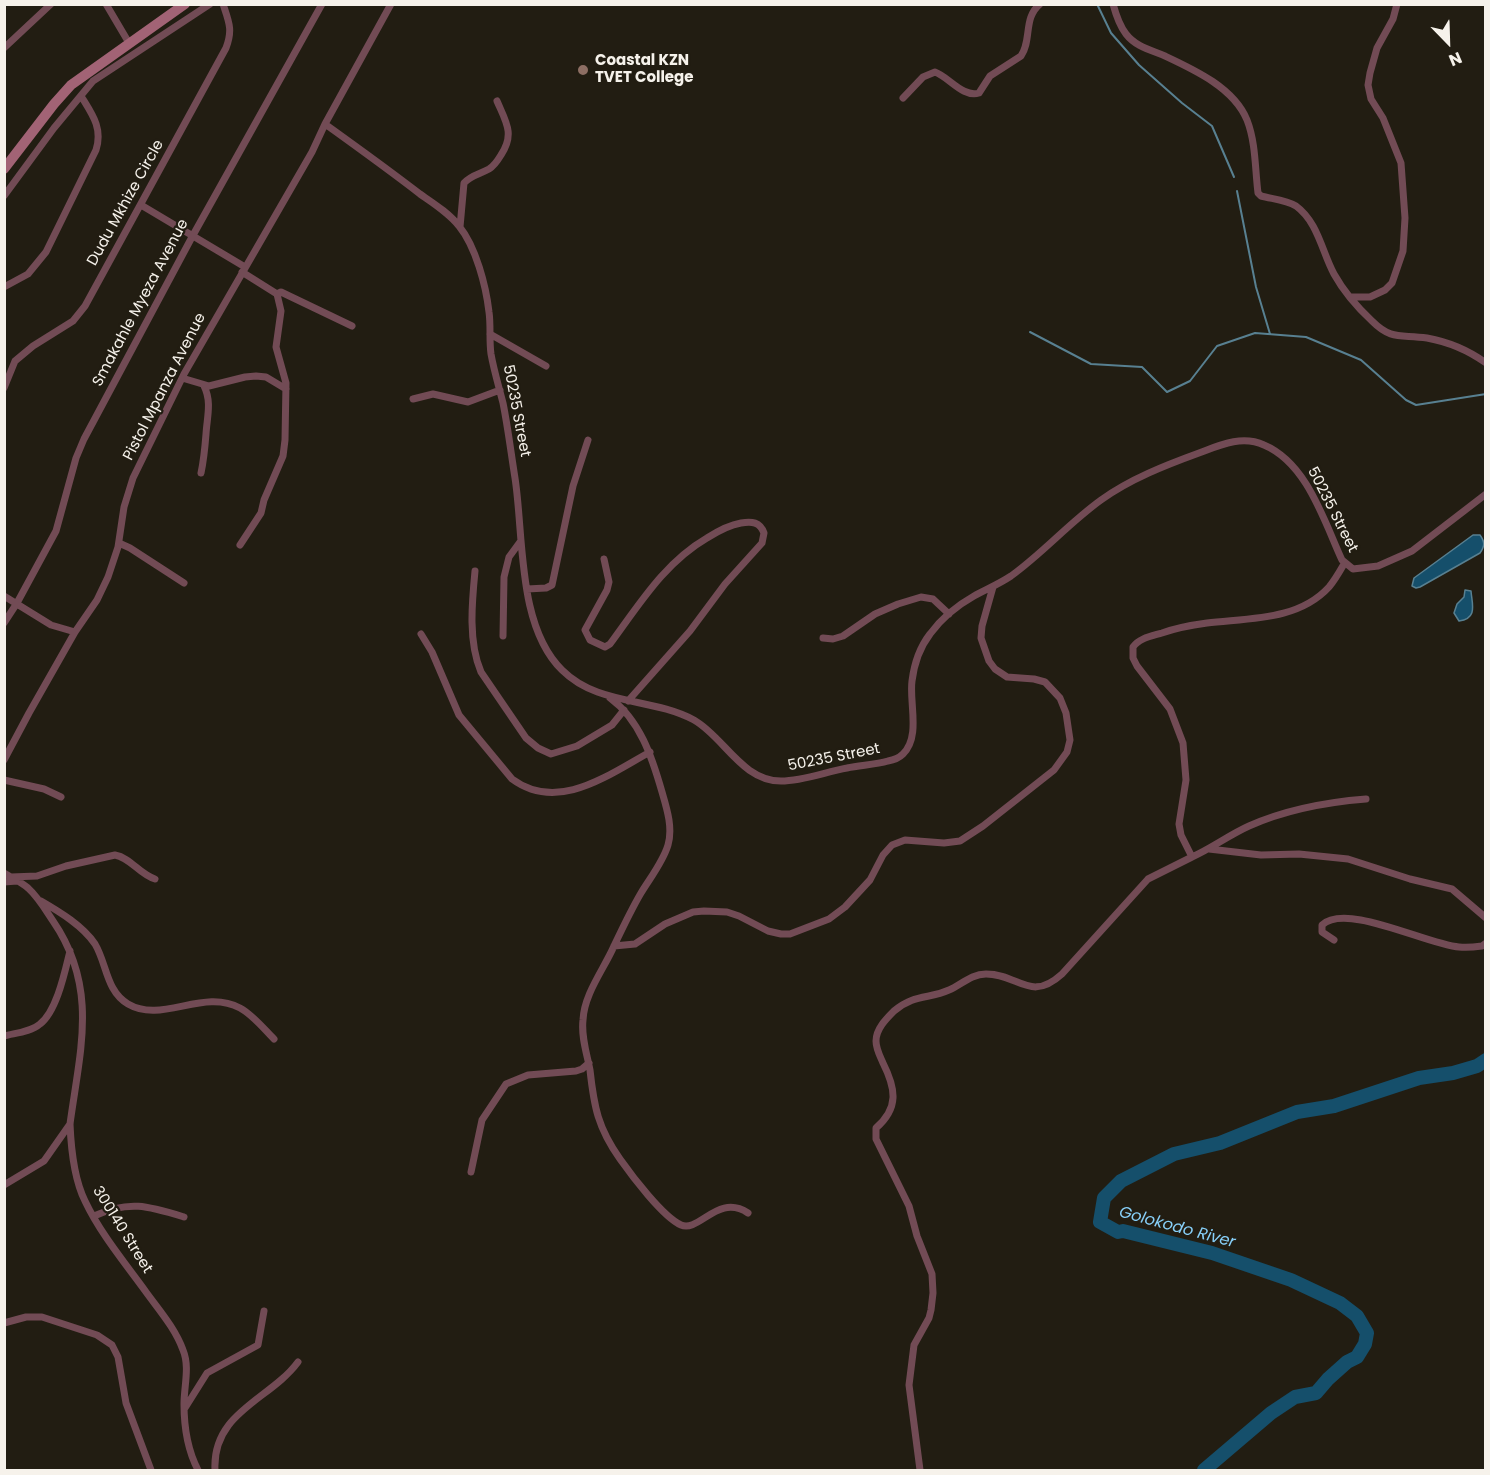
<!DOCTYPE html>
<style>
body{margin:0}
#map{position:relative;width:1490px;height:1475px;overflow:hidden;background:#221d12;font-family:Poppins,sans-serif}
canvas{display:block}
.frame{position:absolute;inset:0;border:6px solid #f6f2eb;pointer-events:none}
.north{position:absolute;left:1418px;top:12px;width:60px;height:60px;-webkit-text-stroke:4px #221d12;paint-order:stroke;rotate:157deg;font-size:16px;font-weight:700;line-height:24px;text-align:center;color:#f6f2eb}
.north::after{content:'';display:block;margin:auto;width:21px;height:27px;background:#f6f2eb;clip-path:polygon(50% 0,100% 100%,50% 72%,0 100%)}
</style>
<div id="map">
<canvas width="1490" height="1475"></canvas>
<div class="frame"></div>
<div class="north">N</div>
</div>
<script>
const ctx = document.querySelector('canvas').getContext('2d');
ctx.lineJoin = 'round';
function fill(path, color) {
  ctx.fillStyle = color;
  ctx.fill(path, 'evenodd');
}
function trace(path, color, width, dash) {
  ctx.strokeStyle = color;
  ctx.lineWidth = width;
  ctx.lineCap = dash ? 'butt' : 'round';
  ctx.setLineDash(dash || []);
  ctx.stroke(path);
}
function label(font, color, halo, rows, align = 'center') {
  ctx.font = font + ' Poppins,sans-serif';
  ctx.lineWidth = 4.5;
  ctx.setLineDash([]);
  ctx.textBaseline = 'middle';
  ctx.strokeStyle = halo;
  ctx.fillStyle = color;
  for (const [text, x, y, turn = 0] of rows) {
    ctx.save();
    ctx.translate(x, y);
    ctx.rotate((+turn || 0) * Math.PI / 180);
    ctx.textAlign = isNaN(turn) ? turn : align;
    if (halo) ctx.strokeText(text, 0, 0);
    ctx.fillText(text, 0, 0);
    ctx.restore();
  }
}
const water = new Path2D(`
 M 1473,535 L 1480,535 C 1485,542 1485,546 1480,553 L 1420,587 L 1416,588 L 1412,586 L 1414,578 Z
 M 1465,590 L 1471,591 C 1472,604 1478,619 1459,621 L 1454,613 L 1457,604 L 1464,597 Z`);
const stream = new Path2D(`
 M 1097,4 L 1111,33 L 1139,65 L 1182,103 L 1212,126 L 1234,177
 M 1237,191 L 1256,287 L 1270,334
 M 1030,332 L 1091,364 L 1142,367 L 1167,392 L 1190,381 L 1217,346 L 1255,333 L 1306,337 L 1361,360 L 1406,400 L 1416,405 L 1486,394`);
const river = new Path2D(`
 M 1204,1470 L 1271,1413 L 1295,1397 L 1316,1393 L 1328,1379 L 1347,1362 L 1357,1357 L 1365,1344 L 1367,1333 L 1357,1316 L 1340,1303 L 1291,1280 L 1212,1253 L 1123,1231 L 1118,1232 L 1100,1222 L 1104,1198 L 1121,1181 L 1174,1154 L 1220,1143 L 1297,1112 L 1334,1106 L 1419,1078 L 1453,1073 L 1477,1066 L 1486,1060`);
const street = new Path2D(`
 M 106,4 L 129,43
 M 1113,4 C 1116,15 1119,25 1126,34 C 1136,47 1151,50 1165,56 C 1195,70 1234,88 1247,120 C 1256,143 1255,170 1258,193 L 1261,196 C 1272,199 1286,200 1296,206 C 1318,222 1322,252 1334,274 C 1344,292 1357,307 1372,321 C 1392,341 1401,334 1427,338 C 1449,342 1468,350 1486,363
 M 4,48 L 51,4
 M 903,98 L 923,77 L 935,72 C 949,77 963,98 979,93 L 990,76 L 1021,56 C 1032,40 1023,18 1040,4
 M 325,124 C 357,147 389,170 420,194 C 433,203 449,213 459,226 C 476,247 486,286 489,312 C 491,326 489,340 491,354 C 494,371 499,387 503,403 C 508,428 511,453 515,478 C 524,536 517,626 562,670 C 598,706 651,697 694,720 C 724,737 742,781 781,781 C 803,781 825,772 847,768 C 860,765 875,765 888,761 C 894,760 899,758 903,754 C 921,736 909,703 912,681 C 914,665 920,647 930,634 C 941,619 958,605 974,596 C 987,589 999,584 1011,576 C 1043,553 1069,523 1101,500 C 1130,479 1166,465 1199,453 C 1220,445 1242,435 1264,445 C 1307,463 1324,521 1342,560 L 1353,569 L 1378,566 L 1412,551 L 1486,494
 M 4,196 L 54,128 L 93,81 L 210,4
 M 141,205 L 245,267
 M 460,227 L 464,183 C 471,175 480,174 489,169 C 494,166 498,160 501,155 C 515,134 506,122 497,101
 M 242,272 L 277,294 L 281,292 L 352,326
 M 4,287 L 28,274 L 46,252 L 96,150 C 103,128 92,114 81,96
 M 1350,297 L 1370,297 L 1385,290 L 1392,283 L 1403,251 L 1405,218 L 1401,163 L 1383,118 L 1371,99 L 1368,85 L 1370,73 L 1377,48 L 1393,19 L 1397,4
 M 490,334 L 546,366
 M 182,378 L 209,386 L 245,377 L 256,376 L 266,377 L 286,389
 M 4,388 L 15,361 L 33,346 L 73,321 L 85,306 L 226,48 C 233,30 229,22 223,4
 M 413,399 L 433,394 L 468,402 L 500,390
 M 201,473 C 204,459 205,447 206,434 C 207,417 212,402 204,386
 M 119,543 L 130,548 L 184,583
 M 240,545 L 261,513 L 264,500 L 283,456 L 285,440 L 286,383 L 276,347 L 281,311 L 277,294
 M 604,559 L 609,582 L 607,590 L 585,630 L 590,640 L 605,647 L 610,644 C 639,605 664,563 707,538 C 718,531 729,525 741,523 C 752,521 760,522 764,533 L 762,543 L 725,584 L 690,631 L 628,701
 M 475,571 C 472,602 468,642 481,672 L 526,738 L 538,748 L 551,754 L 577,746 L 612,725 L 624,710
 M 527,589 L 546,588 L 552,585 L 573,486 L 588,440
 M 4,596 L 51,625 L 75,632
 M 4,623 L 17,603 L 56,531 L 76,458 L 84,439 L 192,237 L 322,4
 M 421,634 L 432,652 L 459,715 L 512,779 C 558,813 608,775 650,752
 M 503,636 L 504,577 L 509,557 L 520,542
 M 823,638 L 833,639 L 843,636 L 875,614 L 898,604 L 921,597 L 933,599 L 949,614
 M 610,698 C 640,720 652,757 662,792 C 667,809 673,828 668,845 C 663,862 650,878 641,893 C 631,910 623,927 614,946 C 604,969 584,994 583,1020 C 581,1037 587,1054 590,1070 C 594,1107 598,1128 620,1159 C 632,1176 663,1217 681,1225 C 699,1233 718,1193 748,1213
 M 4,760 L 29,713 L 75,632 L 97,600 L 108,577 L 118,547 L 124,507 L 133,478 L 184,374 L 312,152 L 325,124 L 391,4
 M 4,780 L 44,789 L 61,797
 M 1209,849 L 1261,855 L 1299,854 L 1348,859 L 1410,879 L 1452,889 L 1486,918
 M 1192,857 C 1212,848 1229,835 1249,826 C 1285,810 1328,802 1366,799
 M 4,873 C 12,878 21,882 28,888 C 38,897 45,909 53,921 C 99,988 80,1050 70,1124 C 71,1148 74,1179 85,1201 C 100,1233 125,1263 146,1292 C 159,1310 175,1328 183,1350 C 190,1367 184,1386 184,1404 C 184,1428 187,1449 198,1470
 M 11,877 L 37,876 L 66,866 L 115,855 C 131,858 139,874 155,879
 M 4,882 L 17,881
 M 41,901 C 60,912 83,926 95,944 C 107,964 106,991 128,1004 C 162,1024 203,988 240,1008 C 253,1015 264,1029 274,1039
 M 1334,940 L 1322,932 L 1322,925 C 1346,902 1428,945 1459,947 C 1467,948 1475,947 1482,946 L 1486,943
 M 614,946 L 635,944 L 665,924 L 693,912 L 704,911 L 727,912 L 739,916 L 768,931 L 781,934 L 790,934 L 829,919 L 845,907 L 870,880 L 883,855 L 892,845 L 905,840 L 944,843 L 960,841 L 983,826 L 1054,770 L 1067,752 L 1070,740 L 1066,713 L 1060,698 L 1045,682 L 1034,679 L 1007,677 L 995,669 L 989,661 L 981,638 L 982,626 L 993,587
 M 4,1036 C 15,1033 31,1032 40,1024 C 57,1011 65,971 70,951
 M 471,1172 L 482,1120 L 506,1084 L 528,1075 L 576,1071 L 582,1069 L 589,1063
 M 4,1185 L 44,1161 L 70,1124
 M 94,1216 C 129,1200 148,1206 184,1217
 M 4,1323 L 26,1317 L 42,1317 L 97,1335 L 112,1345 L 118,1357 L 126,1403 L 151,1470
 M 185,1408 L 207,1373 L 258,1345 L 264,1311
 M 215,1470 C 212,1412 270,1400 298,1362
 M 920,1470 L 909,1385 L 914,1345 L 929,1318 L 931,1310 L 933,1293 L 932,1274 L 917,1236 L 909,1206 L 876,1139 L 876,1128 C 899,1108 896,1089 883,1063 C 880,1056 876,1049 876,1041 C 876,1029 886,1019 894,1011 C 914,994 929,999 949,990 C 961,985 971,974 986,974 C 1019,974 1030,1003 1062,974 L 1148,879 L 1192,857 L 1181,835 L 1179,824 L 1186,780 L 1183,743 L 1170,709 L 1137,666 L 1133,658 L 1133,647 C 1139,638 1152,636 1162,633 C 1176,628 1192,625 1207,623 C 1248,618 1298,621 1329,587 C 1335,580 1340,571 1344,564`);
const secondary = new Path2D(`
 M 4,169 L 54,104 L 71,85 L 185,4`);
const markers = [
 [583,70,6,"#8d6e63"]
];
const poiNames = [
 ["Coastal KZN",595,61],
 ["TVET College",595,78]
];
const streetNames = [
 ["Dudu Mkhize Circle",126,203,-61],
 ["Smakahle Myeza Avenue",141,303,-62],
 ["Pistol Mpanza Avenue",165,387,-63],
 ["50235 Street",516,411,79],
 ["50235 Street",1332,510,63],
 ["50235 Street",834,758,-11],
 ["300140 Street",122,1230,58]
];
const waterNames = [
 ["Golokodo River",1177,1228,15]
];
fill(water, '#154f6b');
trace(water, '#588091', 1.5);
trace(stream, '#588091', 2);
trace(river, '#154f6b', 14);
trace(street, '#724b55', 7);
trace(secondary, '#a26375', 10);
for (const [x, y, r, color] of markers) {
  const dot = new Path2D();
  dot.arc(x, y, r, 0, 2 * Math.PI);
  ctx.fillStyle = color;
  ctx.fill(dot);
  trace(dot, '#221d12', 2);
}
label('bold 15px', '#f6f2eb', '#221d12', poiNames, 'left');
label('15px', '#f6f2eb', '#221d12', streetNames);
label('italic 16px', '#87cff8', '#221d12', waterNames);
</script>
